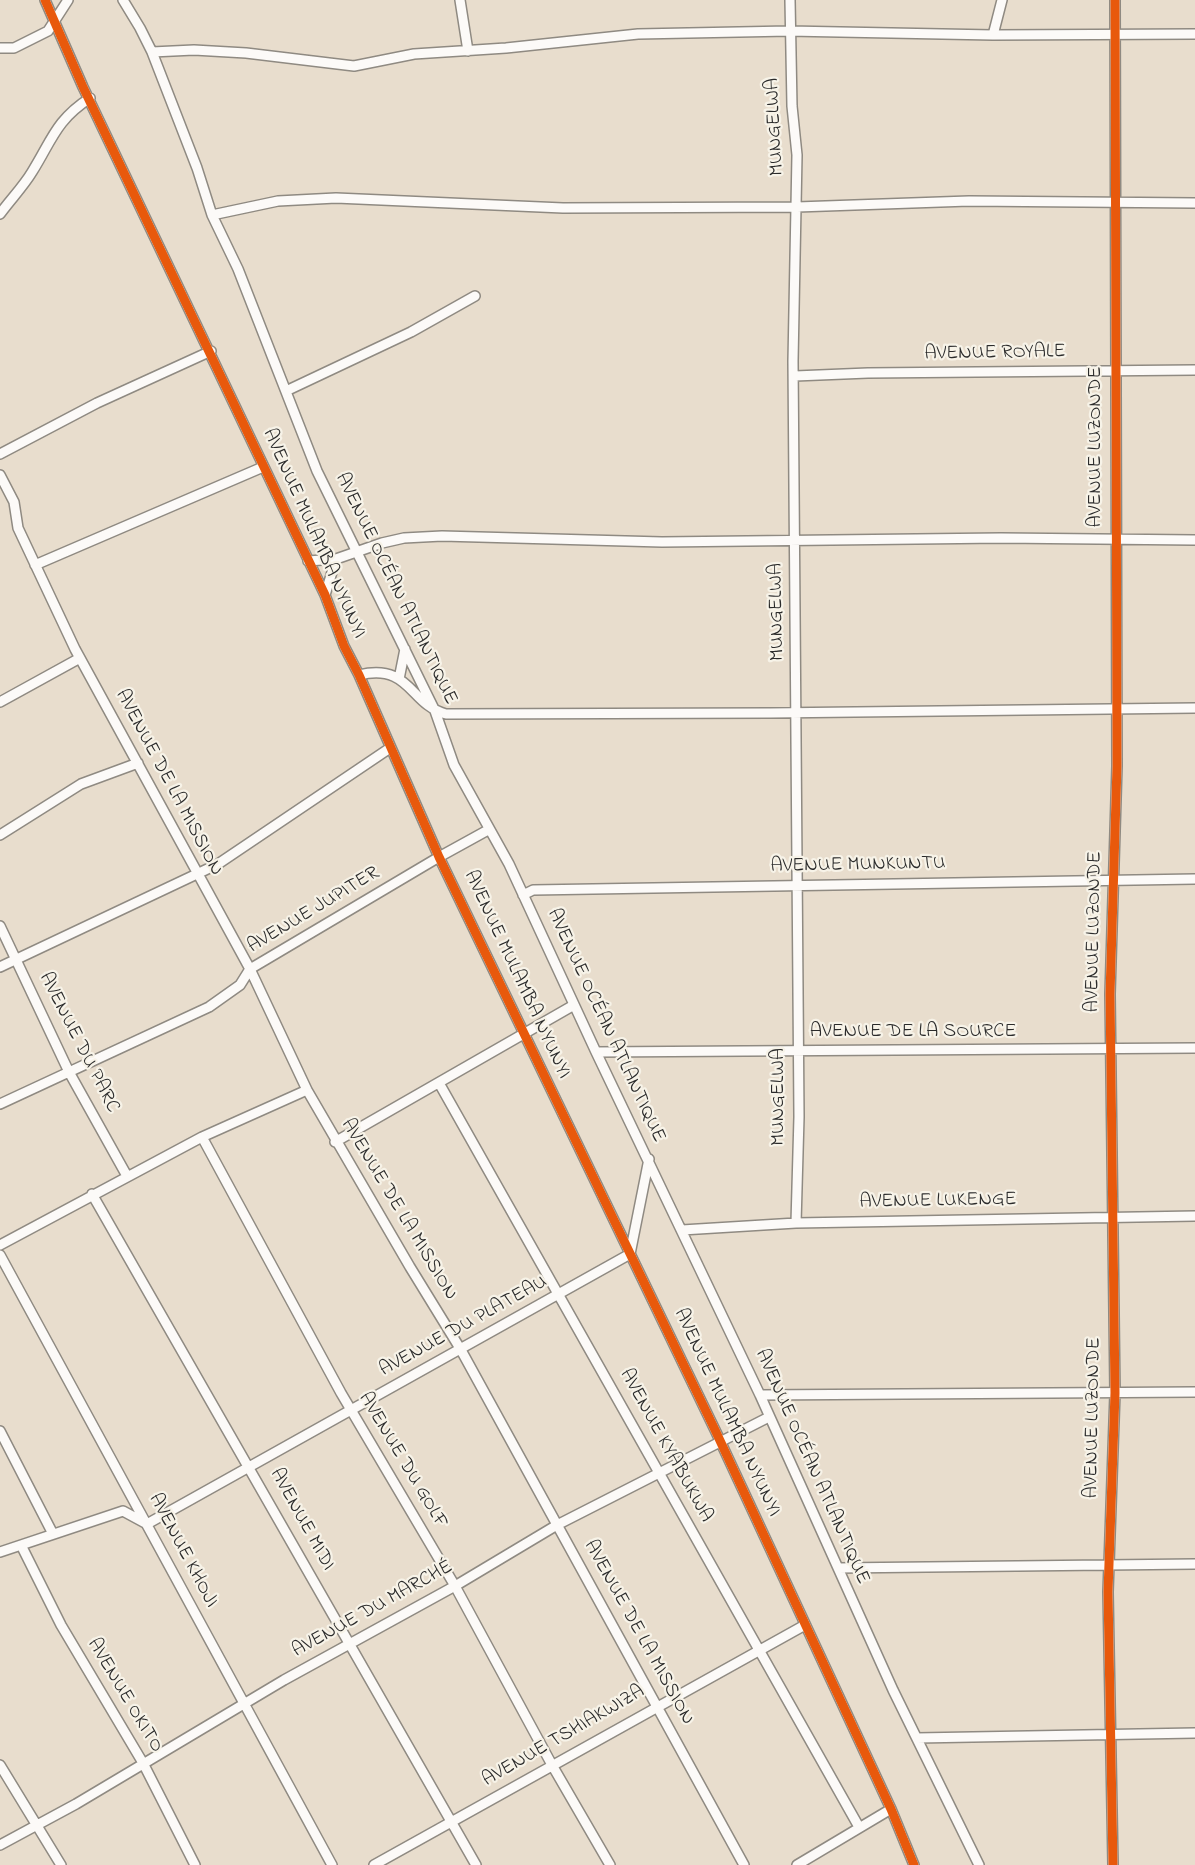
<!DOCTYPE html>
<meta charset="utf-8">
<style>
body{margin:0}
canvas{display:block;background:#e8ddcd}
</style>
<canvas width="1195" height="1865"></canvas>
<script>
const ctx = document.querySelector('canvas').getContext('2d');
ctx.lineJoin = 'round';
function trace(path, color, width, dash) {
  ctx.strokeStyle = color;
  ctx.lineWidth = width;
  ctx.lineCap = dash ? 'butt' : 'round';
  ctx.setLineDash(dash || []);
  ctx.stroke(path);
}
function label(font, color, halo, rows, align = 'center') {
  ctx.font = font + ' "Indie Flower",sans-serif';
  ctx.lineWidth = 4.5;
  ctx.setLineDash([]);
  ctx.textBaseline = 'middle';
  ctx.strokeStyle = halo;
  ctx.fillStyle = color;
  for (const [text, x, y, turn = 0] of rows) {
    ctx.save();
    ctx.translate(x, y);
    ctx.rotate((+turn || 0) * Math.PI / 180);
    ctx.textAlign = isNaN(turn) ? turn : align;
    if (halo) ctx.strokeText(text, 0, 0);
    ctx.fillText(text, 0, 0);
    ctx.restore();
  }
}
const minor = new Path2D(`
 M 45,0 L 83,87 L 325,595 L 344,646 L 359,675 L 439,857 L 716,1432 L 891,1809 L 914,1865
 M 123,0 L 140,28 L 152,52 L 197,168 L 212,215 L 238,269 L 317,471 L 435,711 L 454,765 L 509,864 L 596,1052 L 760,1395 L 893,1690 L 979,1865
 M 460,0 L 468,51
 M 790,0 L 792,106 L 797,155 L 793,361 L 799,1117 L 796,1223
 M 993,35 L 1002,0
 M 0,48 L 14,48 L 48,31 L 68,0
 M 152,52 L 194,50 L 246,53 L 354,66 L 414,54 L 506,48 L 638,34 L 789,31 L 993,35 L 1195,34
 M 0,214 C 10,200 23,187 32,172 C 52,140 56,120 90,98
 M 212,215 L 278,201 L 336,198 L 563,208 L 797,207 L 969,201 L 1195,203
 M 795,376 L 868,373 L 1195,370
 M 286,391 L 411,332 L 475,296
 M 0,454 L 97,403 L 211,351
 M 0,475 L 14,502 L 18,528 L 75,649 L 250,969 L 307,1090 L 410,1267 L 461,1350 L 744,1865
 M 308,561 L 336,559 L 382,543 L 404,538 L 442,536 L 662,542 L 1001,538 L 1195,540
 M 35,565 L 263,467
 M 325,595 L 336,559
 M 359,675 C 411,663 409,704 446,714 L 770,713 L 1195,708
 M 399,679 L 405,649
 M 0,702 L 80,658
 M 0,835 L 81,784 L 138,763
 M 523,895 L 533,890 L 1195,879
 M 0,926 L 69,1072 L 127,1176
 M 0,967 L 218,864 L 390,748
 M 596,1052 L 1195,1048
 M 439,1083 L 859,1827
 M 0,1104 L 209,1007 L 240,985 L 250,969 L 439,857 L 488,830
 M 202,1137 L 341,1393 L 455,1586 L 552,1765 L 610,1865
 M 335,1142 L 574,1005
 M 92,1194 L 476,1865
 M 682,1230 L 796,1223 L 1195,1216
 M 0,1245 L 202,1137 L 307,1090
 M 0,1255 L 332,1865
 M 760,1395 L 1195,1392
 M 0,1431 L 53,1534
 M 21,1545 L 61,1625 L 143,1763 L 195,1865
 M 0,1552 L 123,1511 L 147,1524 L 630,1254 L 649,1159
 M 838,1568 L 1195,1564
 M 917,1738 L 1195,1733
 M 0,1765 L 61,1865
 M 0,1845 L 76,1804 L 284,1680 L 455,1586 L 557,1525 L 769,1417
 M 374,1865 L 805,1625
 M 797,1865 L 891,1809
 M 1113,1865 L 1108,1592 L 1115,1393 L 1110,994 L 1117,766 L 1115,0`);
const cycleway = new Path2D(`
 M 45,0 L 83,87 L 325,595 L 344,646 L 359,675 L 439,857 L 716,1432 L 891,1809 L 914,1865
 M 1113,1865 L 1108,1592 L 1115,1393 L 1110,994 L 1117,766 L 1115,0`);
const streetNames = [
 ["MUNGELWA",776,127,-93],
 ["AVENUE ROYALE",995,354,-1],
 ["AVENUE LUZONDE",1097,447,-90],
 ["AVENUE MULAMBA NYUNYI",313,534,66],
 ["AVENUE OCÉAN ATLANTIQUE",395,589,64],
 ["MUNGELWA",778,612,-91],
 ["AVENUE DE LA MISSION",168,783,62],
 ["AVENUE MUNKUNTU",858,866,-1],
 ["AVENUE JUPITER",314,911,-31],
 ["AVENUE LUZONDE",1095,932,-89],
 ["AVENUE MULAMBA NYUNYI",516,975,65],
 ["AVENUE OCÉAN ATLANTIQUE",605,1026,65],
 ["AVENUE DE LA SOURCE",913,1033],
 ["AVENUE DU PARC",78,1043,63],
 ["MUNGELWA",780,1097,-90],
 ["AVENUE LUKENGE",938,1202,-1],
 ["AVENUE DE LA MISSION",398,1210,59],
 ["AVENUE DU PLATEAU",464,1327,-29],
 ["AVENUE MULAMBA NYUNYI",726,1413,65],
 ["AVENUE LUZONDE",1094,1418,-89],
 ["AVENUE KYABUKWA",665,1446,61],
 ["AVENUE DU GOLF",402,1461,59],
 ["AVENUE OCÉAN ATLANTIQUE",811,1467,66],
 ["AVENUE MIDI",301,1520,61],
 ["AVENUE KHOJI",182,1551,62],
 ["AVENUE DU MARCHÉ",373,1610,-29],
 ["AVENUE DE LA MISSION",638,1633,61],
 ["AVENUE OKITO",124,1696,59],
 ["AVENUE TSHIAKWIZA",564,1737,-30]
];
trace(minor, '#8f8a82', 12);
trace(minor, '#fcfaf8', 9);
trace(cycleway, '#e8590c', 9);
label('20px', '#2b2b2b', '#f7f3e8', streetNames);
</script>
